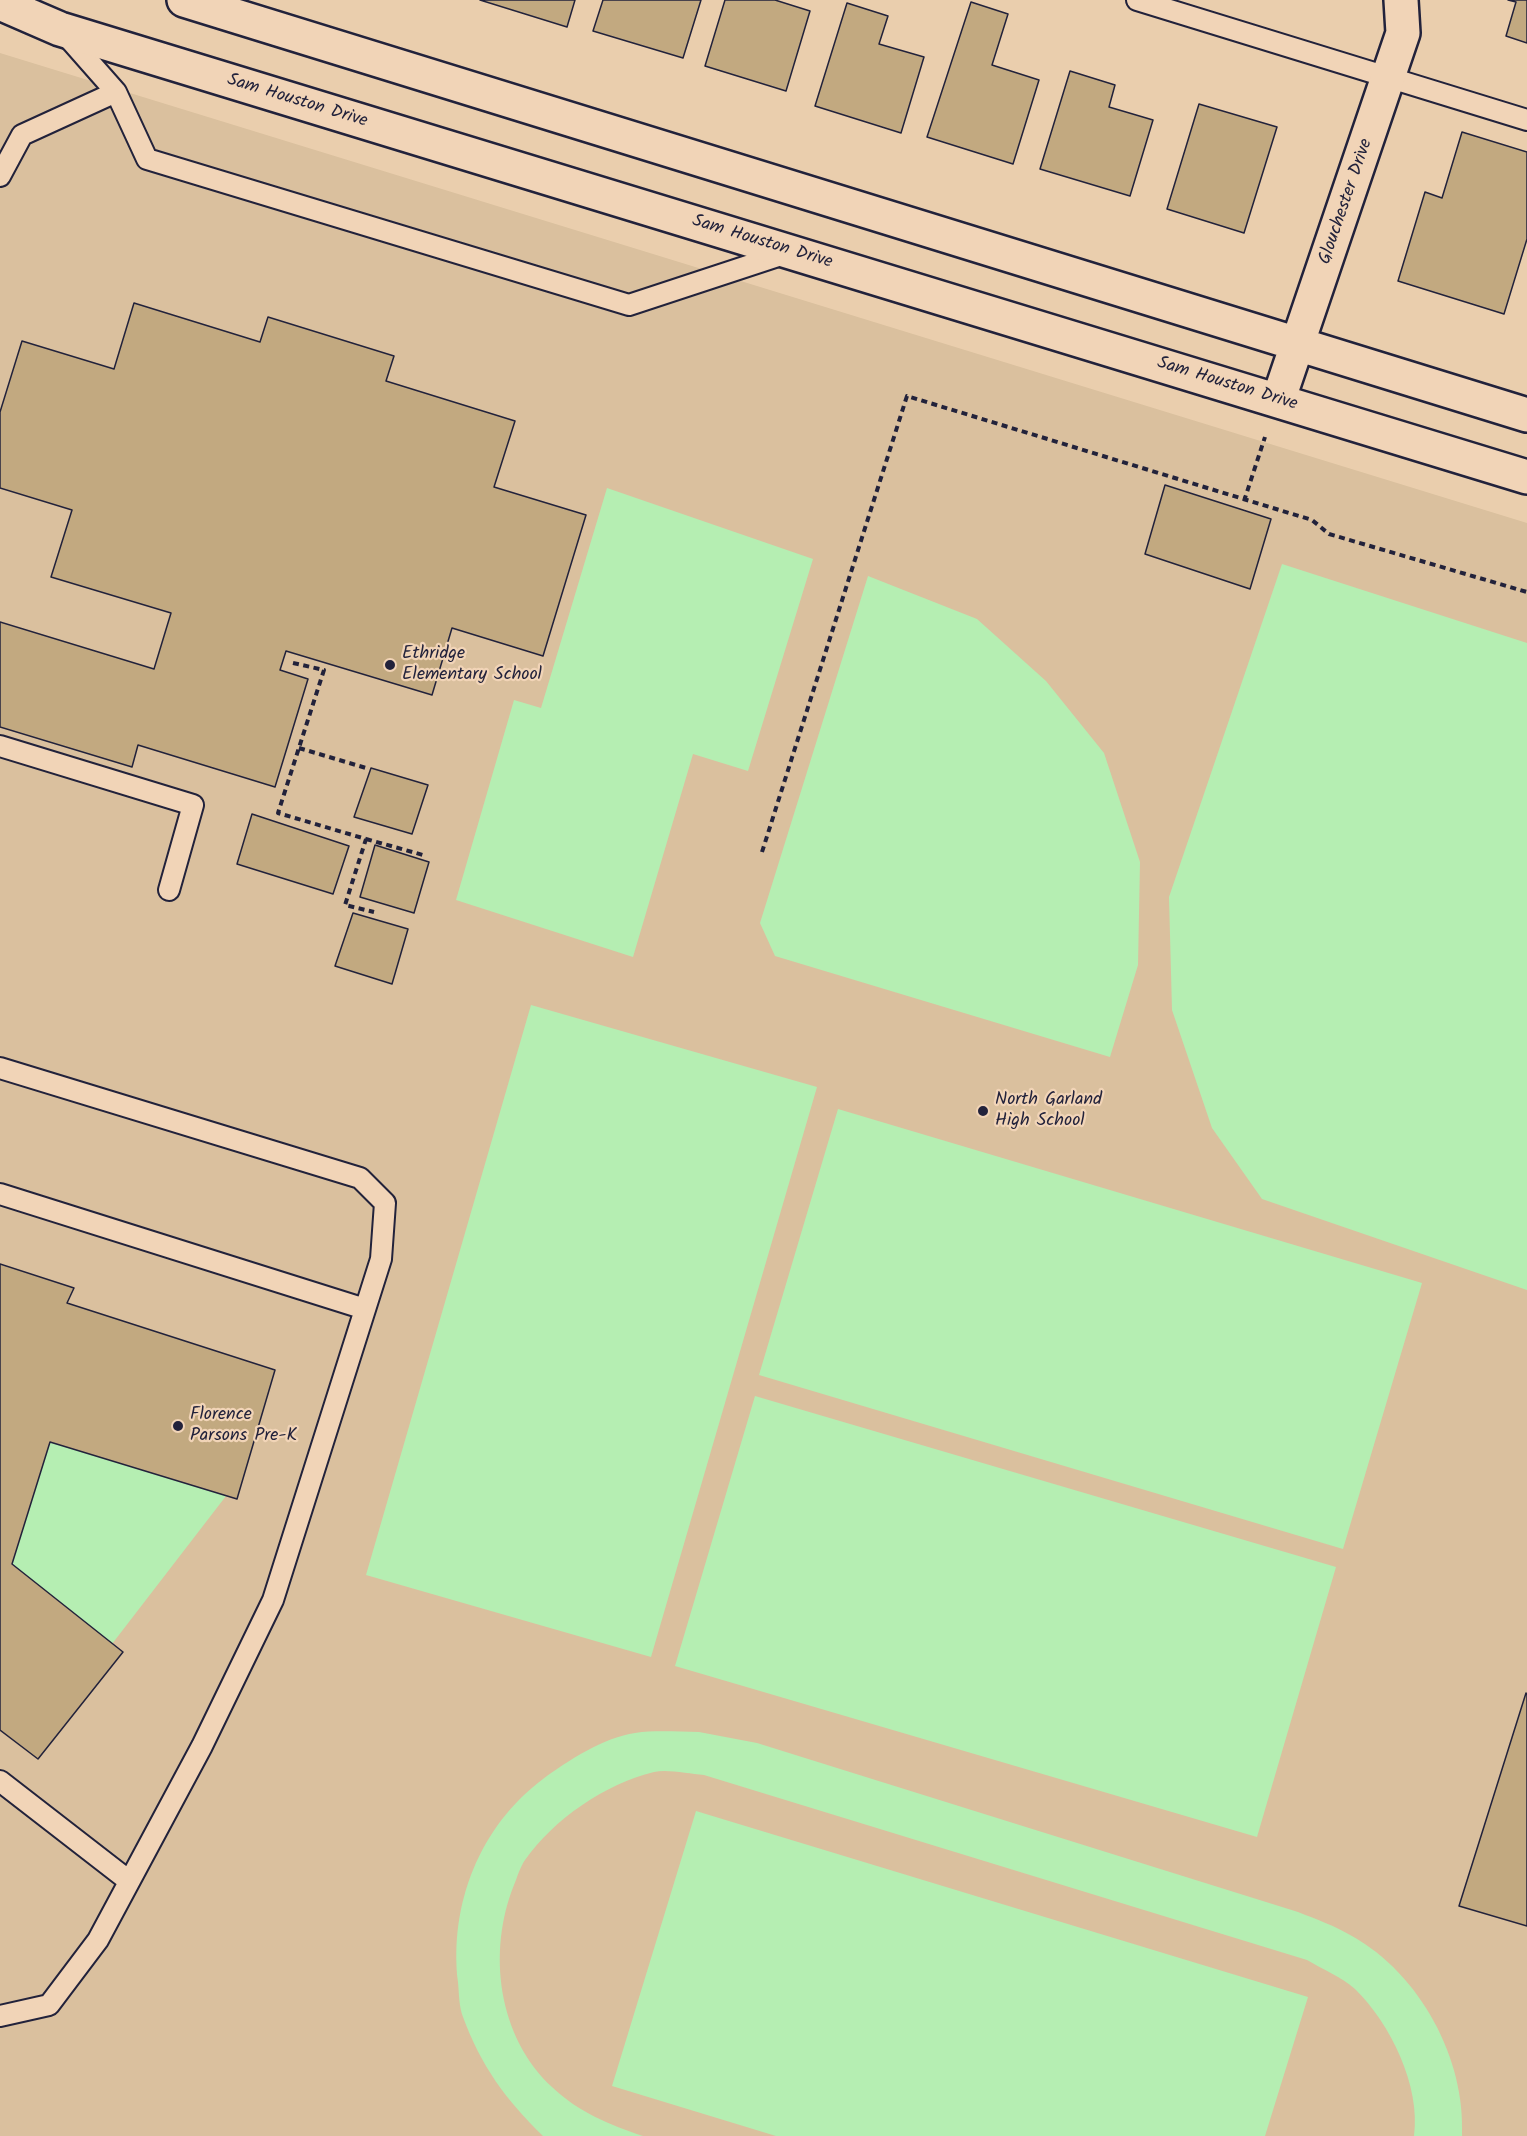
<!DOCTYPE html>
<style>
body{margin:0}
canvas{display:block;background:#eacead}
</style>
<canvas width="1527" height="2136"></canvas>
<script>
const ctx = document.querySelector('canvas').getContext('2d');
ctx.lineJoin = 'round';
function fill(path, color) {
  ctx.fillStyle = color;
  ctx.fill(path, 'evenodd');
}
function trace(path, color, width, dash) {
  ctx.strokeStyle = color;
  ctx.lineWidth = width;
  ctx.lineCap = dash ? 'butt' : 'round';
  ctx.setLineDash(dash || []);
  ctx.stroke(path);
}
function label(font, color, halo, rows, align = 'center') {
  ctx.font = font + ' Kalam,sans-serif';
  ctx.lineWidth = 4.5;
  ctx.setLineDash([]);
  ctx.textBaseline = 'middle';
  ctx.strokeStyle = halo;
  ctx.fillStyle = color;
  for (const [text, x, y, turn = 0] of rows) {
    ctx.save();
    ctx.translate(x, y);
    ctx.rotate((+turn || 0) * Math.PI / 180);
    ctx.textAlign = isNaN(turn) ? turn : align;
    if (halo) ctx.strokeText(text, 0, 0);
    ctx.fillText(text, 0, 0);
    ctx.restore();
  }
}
const built = new Path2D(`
 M 0,53 L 1527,523 L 1527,2136 L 0,2136 Z`);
const green = new Path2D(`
 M 607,488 L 813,559 L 748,771 L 693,754 L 633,957 L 456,900 L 514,700 L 541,708 Z
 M 1282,564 L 1527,643 L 1527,1290 L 1262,1199 L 1212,1128 L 1172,1010 L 1169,897 Z
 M 868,576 L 977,619 L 1046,681 L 1104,753 L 1140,862 L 1138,965 L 1110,1057 L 775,956 L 760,923 Z
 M 531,1005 L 817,1087 L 651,1657 L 366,1575 Z
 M 838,1109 L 1422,1283 L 1343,1549 L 759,1375 Z
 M 755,1396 L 1336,1567 L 1257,1837 L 675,1666 Z
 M 50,1442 L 226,1496 L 112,1644 L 12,1564 Z
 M 699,1732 L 757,1743 L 1298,1912 C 1316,1919 1335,1926 1352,1936 C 1420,1974 1466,2059 1462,2136 L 1414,2136 C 1421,2086 1390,2023 1355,1989 C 1342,1977 1322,1969 1307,1960 L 704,1775 C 689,1774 668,1769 654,1772 C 605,1784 554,1819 525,1860 C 520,1867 517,1878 514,1885 C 487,1952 498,2037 552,2087 C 578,2112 610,2125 643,2136 L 543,2136 C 506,2100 481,2066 463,2017 C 459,2007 459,1993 458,1982 C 449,1904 480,1826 543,1779 C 567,1761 605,1737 635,1733 C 656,1730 678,1732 699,1732 Z
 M 696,1811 L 1308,1997 L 1265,2136 L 776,2136 L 612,2086 Z`);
const building = new Path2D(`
 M 480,0 L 575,0 L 567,27 Z
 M 603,0 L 701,0 L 683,58 L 593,31 Z
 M 725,0 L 775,0 L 810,11 L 786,91 L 705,66 Z
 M 1508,0 L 1527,0 L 1527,43 L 1506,36 L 1516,2 Z
 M 971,2 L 1008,14 L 992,65 L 1039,80 L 1013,164 L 927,137 Z
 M 847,3 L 888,16 L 879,44 L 924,57 L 901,133 L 815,106 Z
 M 1070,71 L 1115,85 L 1109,107 L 1153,120 L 1130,196 L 1040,169 Z
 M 1199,104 L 1277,127 L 1244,233 L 1167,209 Z
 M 1462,132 L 1527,152 L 1527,239 L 1504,314 L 1398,281 L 1425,192 L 1442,198 Z
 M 134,303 L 260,342 L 268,317 L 394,356 L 386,381 L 515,421 L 494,487 L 586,515 L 543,656 L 452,628 L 432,695 L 286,651 L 280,670 L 308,679 L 275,787 L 138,745 L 132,767 L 0,727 L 0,622 L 154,669 L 171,613 L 51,577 L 72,510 L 0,488 L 0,412 L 22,341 L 114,369 Z
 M 1165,485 L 1271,519 L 1250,589 L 1145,554 Z
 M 371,768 L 428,785 L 412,834 L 354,817 Z
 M 252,814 L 349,846 L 333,894 L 237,864 Z
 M 375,845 L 429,862 L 414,913 L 360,897 Z
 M 353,913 L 408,929 L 392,984 L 335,966 Z
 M 0,1264 L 74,1288 L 67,1303 L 275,1370 L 237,1499 L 50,1442 L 12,1564 L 123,1652 L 38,1759 L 0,1730 Z
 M 1526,1693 L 1527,1694 L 1527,1926 L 1459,1906 Z`);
const path = new Path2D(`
 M 1244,501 L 1265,437
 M 293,663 L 324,670 L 278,813 L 366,839 L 345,905 L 374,912
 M 299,748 L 366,768
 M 366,839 L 423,855
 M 762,852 L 907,396 L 1312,520 L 1329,534 L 1527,592`);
const service = new Path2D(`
 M 1137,0 L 1527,120
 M 64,33 L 116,92 L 147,159 L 629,305 L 787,253
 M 0,176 L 22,135 L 116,92
 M 0,746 L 193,805 L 169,890
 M 0,1068 L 360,1178 L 385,1203 L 381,1259 L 273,1600 L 202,1746 L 98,1940 L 49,2005 L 0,2016
 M 0,1194 L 365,1309
 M 0,1781 L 129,1881`);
const tertiary = new Path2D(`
 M 184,0 L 1527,415
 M 0,3 L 60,29 L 1527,477
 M 1278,401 L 1403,33 L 1401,0`);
const markers = [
 [390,665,6,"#22223b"],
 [983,1111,6,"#22223b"],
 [178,1426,6,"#22223b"]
];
const streetNames = [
 ["Sam Houston Drive",297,102,17],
 ["Glouchester Drive",1347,202,-71],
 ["Sam Houston Drive",762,243,17],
 ["Sam Houston Drive",1227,385,17]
];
const poiNames = [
 ["Ethridge",402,655],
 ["Elementary School",402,676],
 ["North Garland",995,1101],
 ["High School",995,1122],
 ["Florence",190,1416],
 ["Parsons Pre-K",190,1437]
];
fill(built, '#dac09e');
fill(green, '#b5eeb2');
fill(building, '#c2a980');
trace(building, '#22223b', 1.5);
trace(service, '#22223b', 24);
trace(tertiary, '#22223b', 38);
trace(path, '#22223b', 4, [6, 4.5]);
trace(service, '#f1d4b7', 20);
trace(tertiary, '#f1d4b7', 33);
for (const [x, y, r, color] of markers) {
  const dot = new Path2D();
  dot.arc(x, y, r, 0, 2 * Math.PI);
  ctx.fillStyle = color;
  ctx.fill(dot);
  trace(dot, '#f1d4b7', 2);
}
label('18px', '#22223b', '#f1d4b7', streetNames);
label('18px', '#22223b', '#f1d4b7', poiNames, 'left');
</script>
